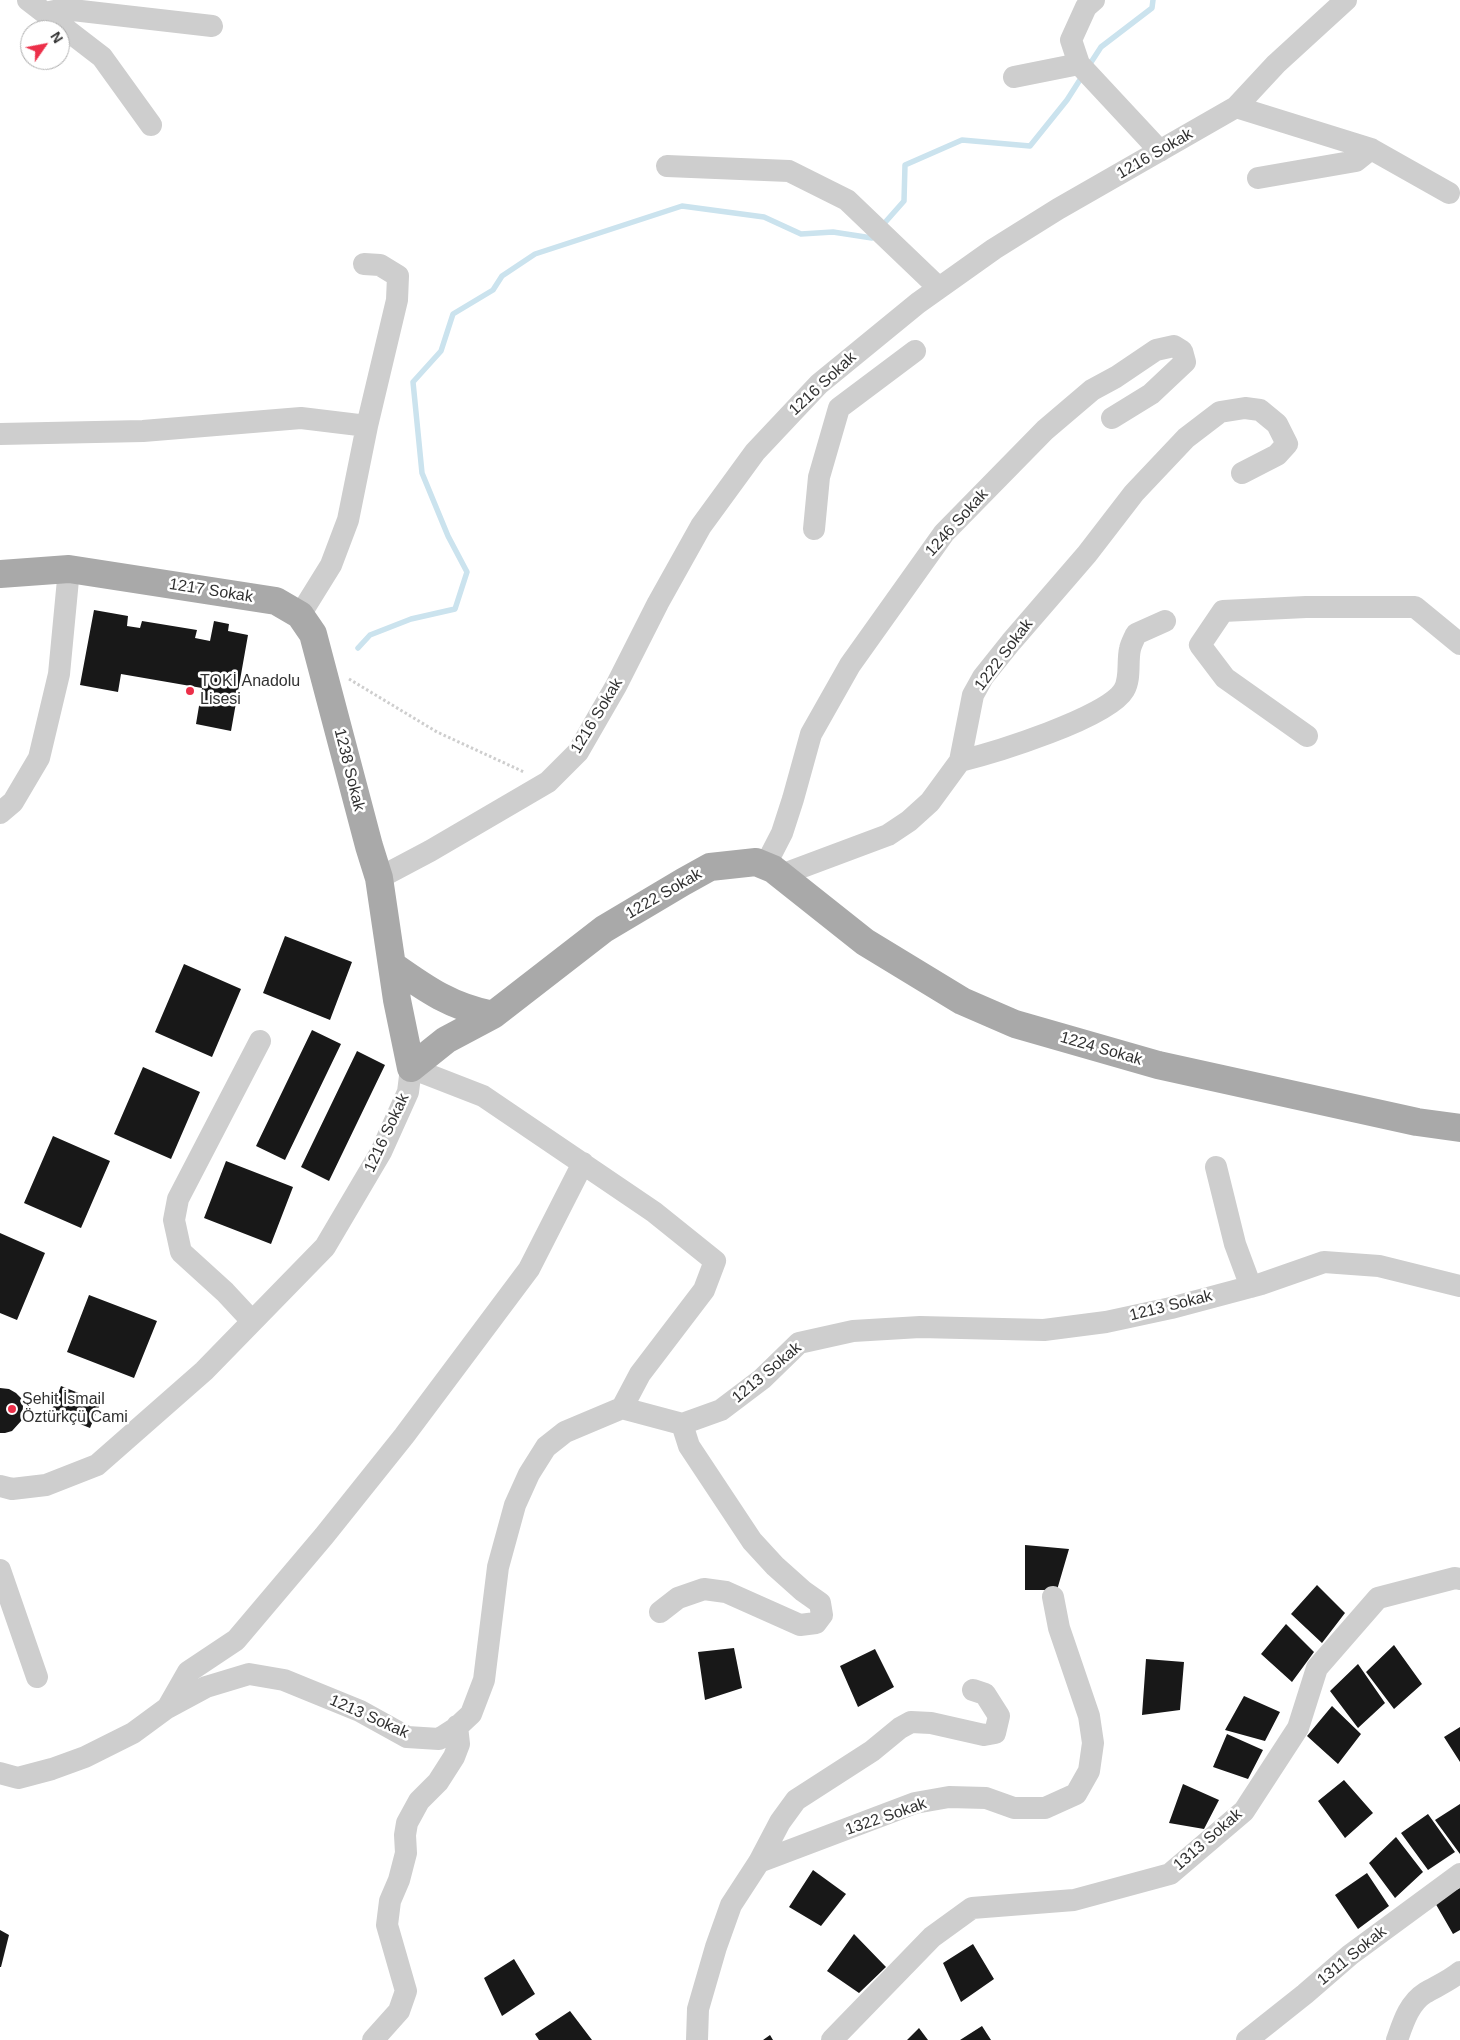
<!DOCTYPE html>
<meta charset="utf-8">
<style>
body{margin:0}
#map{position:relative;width:1460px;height:2040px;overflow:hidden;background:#fff;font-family:Helvetica,sans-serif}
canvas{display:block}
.north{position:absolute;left:20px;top:20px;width:50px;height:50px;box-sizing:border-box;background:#fff;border:1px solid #adadad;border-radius:50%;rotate:57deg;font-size:14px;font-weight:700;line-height:20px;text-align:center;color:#313131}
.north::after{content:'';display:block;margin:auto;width:18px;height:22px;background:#ec2f49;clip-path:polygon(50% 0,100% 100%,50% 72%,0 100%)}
</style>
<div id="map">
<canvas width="1460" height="2040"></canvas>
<div class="north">N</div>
</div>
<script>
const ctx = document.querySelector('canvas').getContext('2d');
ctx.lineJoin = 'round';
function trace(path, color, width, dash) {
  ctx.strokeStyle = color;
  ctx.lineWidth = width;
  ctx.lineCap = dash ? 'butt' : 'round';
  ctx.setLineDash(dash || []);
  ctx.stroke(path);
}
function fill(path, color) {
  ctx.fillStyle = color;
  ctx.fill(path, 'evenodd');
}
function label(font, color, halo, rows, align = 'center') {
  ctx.font = font + ' Helvetica,sans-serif';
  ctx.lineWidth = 5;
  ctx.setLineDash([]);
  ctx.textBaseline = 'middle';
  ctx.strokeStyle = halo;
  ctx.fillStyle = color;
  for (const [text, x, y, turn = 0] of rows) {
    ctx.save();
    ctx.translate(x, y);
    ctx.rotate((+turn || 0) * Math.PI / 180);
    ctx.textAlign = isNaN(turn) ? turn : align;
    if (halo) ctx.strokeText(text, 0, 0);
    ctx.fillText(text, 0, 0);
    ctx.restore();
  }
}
const stream = new Path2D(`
 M 1088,67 L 1101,47 L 1152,8 L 1153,0
 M 881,227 L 904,201 L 905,165 L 962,140 L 1030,146 L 1067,100 L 1083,75
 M 358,648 L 370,635 L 411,619 L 455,609 L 467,572 L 448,536 L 422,473 L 413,382 L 441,351 L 453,314 L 493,290 L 502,276 L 535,254 L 682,206 L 764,217 L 801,234 L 833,232 L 872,238 L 875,234`);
const building = new Path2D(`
 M 94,610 L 128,616 L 127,626 L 140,628 L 142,621 L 197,630 L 195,638 L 210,641 L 214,621 L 229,624 L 228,631 L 248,635 L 231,731 L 196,724 L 202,688 L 121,674 L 118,692 L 80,685 Z
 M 285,936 L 352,962 L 330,1020 L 263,993 Z
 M 184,964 L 241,989 L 212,1057 L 155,1032 Z
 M 312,1030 L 341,1044 L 285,1160 L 256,1146 Z
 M 357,1051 L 385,1065 L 329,1181 L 301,1167 Z
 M 143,1067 L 200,1092 L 171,1159 L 114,1134 Z
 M 53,1136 L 110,1161 L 81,1228 L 24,1203 Z
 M 226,1161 L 293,1187 L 271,1244 L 204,1218 Z
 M 0,1233 L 45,1253 L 17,1320 L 0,1313 Z
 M 89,1295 L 157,1321 L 134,1378 L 67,1352 Z
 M 61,1386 L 101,1402 L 90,1428 L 51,1412 Z
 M 0,1388 L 9,1389 L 16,1393 L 21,1398 L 23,1406 L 22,1420 L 12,1431 L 5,1433 L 0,1433 Z
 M 1025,1545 L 1069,1549 L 1057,1590 L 1025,1590 Z
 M 1317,1585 L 1345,1613 L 1322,1643 L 1291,1614 Z
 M 1286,1624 L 1314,1652 L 1292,1682 L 1261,1654 Z
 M 1394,1645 L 1422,1684 L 1394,1709 L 1366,1672 Z
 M 734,1648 L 742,1688 L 705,1700 L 698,1652 Z
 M 875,1649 L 894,1687 L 858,1707 L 840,1666 Z
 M 1146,1659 L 1184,1662 L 1180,1710 L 1142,1715 Z
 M 1358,1664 L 1385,1703 L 1358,1728 L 1330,1691 Z
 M 1244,1696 L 1280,1712 L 1265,1741 L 1225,1730 Z
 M 1332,1706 L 1361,1734 L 1338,1764 L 1307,1736 Z
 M 1460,1727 L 1460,1762 L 1444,1737 Z
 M 1227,1734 L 1263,1750 L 1248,1779 L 1213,1767 Z
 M 1344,1780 L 1373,1813 L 1345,1838 L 1318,1801 Z
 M 1183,1784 L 1219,1800 L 1204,1829 L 1169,1823 Z
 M 1460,1804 L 1460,1854 L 1435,1820 Z
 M 1428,1814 L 1455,1852 L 1428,1870 L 1401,1833 Z
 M 1396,1837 L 1423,1872 L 1395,1898 L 1369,1863 Z
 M 813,1870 L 846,1894 L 821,1926 L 789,1907 Z
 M 1367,1873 L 1389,1906 L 1358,1929 L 1335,1895 Z
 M 1460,1888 L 1460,1930 L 1453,1934 L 1434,1901 Z
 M 0,1930 L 9,1935 L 1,1967 L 0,1967 Z
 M 854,1934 L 886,1967 L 859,1993 L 827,1971 Z
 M 973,1944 L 994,1979 L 961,2002 L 943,1963 Z
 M 514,1959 L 535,1994 L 502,2016 L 484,1978 Z
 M 570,2011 L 592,2040 L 539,2040 L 535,2034 Z
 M 982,2026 L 991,2040 L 960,2040 Z
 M 919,2028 L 928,2040 L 907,2040 Z
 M 770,2035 L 773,2040 L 763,2040 Z`);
const path = new Path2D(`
 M 349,679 L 437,732 L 524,772`);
const minor = new Path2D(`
 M 28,0 L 102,57 L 151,125
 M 1094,0 L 1086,7 L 1071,40 L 1079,64 L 1160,151
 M 45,13 L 64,9 L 212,26
 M 1014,77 L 1079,64
 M 1236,107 L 1371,149 L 1449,193
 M 667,166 L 789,171 L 847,200 L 939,288
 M 1258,178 L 1356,161 L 1371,149
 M 0,434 L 143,431 L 301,418 L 367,426
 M 814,529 L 819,477 L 839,408 L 915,351
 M 300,615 L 331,565 L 348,520 L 367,426 L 397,300 L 398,276 L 380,265 L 364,264
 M 1307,736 L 1225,678 L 1200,645 L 1223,611 L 1306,607 L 1415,607 L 1460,644
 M 960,761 C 993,753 1108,718 1124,690 C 1131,678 1127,662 1130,649 C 1131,644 1134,639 1136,634 L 1165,621
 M 0,813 L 13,802 L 39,758 L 59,674 L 69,569
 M 765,866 L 782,833 L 793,799 L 811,734 L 850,665 L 944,533 L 1045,430 L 1092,390 L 1116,377 L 1156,350 L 1174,346 L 1182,351 L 1185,362 L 1151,394 L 1112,418
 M 781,875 L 888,835 L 909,821 L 930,802 L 960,761 L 973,695 L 983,677 L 1011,642 L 1087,554 L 1134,493 L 1186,438 L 1220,412 L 1245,408 L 1260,410 L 1277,424 L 1287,444 L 1277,455 L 1242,473
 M 379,878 L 430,851 L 548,782 L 578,752 L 616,686 L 658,603 L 701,526 L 755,452 L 819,384 L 918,303 L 994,249 L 1058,209 L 1236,107 L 1276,64 L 1346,0
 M 1216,1167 L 1235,1244 L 1251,1287
 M 252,1321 L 225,1292 L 181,1252 L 174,1220 L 178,1199 L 260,1041
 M 0,1486 L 12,1489 L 46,1485 L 97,1465 L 204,1371 L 325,1247 L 381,1152 L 408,1092 L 411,1068 L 483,1096 L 654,1212 L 715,1261 L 704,1290 L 640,1374 L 622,1408
 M 0,1570 L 37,1677
 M 660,1612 L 678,1598 L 704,1589 L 726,1592 L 800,1625 L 816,1623 L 822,1615 L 820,1603 L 803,1591 L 775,1566 L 752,1541 L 689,1446 L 682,1424
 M 168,1707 L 188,1672 L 236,1640 L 324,1536 L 404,1436 L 529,1269 L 583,1163
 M 0,1773 L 18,1778 L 52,1769 L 85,1757 L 133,1733 L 167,1708 L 206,1687 L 249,1674 L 284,1680 L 360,1711 L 407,1737 L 439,1739 L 456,1728 L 471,1714 L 484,1680 L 498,1567 L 515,1505 L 529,1474 L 546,1447 L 565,1432 L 622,1408 L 682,1424 L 721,1410 L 762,1379 L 799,1343 L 853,1331 L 920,1327 L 1044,1330 L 1106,1322 L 1171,1308 L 1261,1284 L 1324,1262 L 1379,1266 L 1460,1286
 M 759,1862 L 915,1803 L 949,1797 L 986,1798 L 1014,1808 L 1045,1808 L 1076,1794 L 1089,1771 L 1093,1743 L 1089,1716 L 1059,1628 L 1053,1597
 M 373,2040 L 399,2011 L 406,1991 L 387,1925 L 390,1901 L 399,1880 L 406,1853 L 405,1835 L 407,1823 L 419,1801 L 438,1782 L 454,1757 L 459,1744 L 457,1726
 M 697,2040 L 698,2009 L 716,1947 L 731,1905 L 759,1862 L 780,1822 L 796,1800 L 872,1751 L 900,1728 L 911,1722 L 931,1723 L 984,1735 L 995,1733 L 999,1716 L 985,1694 L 973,1690
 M 832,2040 L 932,1937 L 972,1908 L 1074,1900 L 1170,1874 L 1244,1811 L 1298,1728 L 1317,1668 L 1378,1598 L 1455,1578 L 1460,1579
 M 1247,2040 L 1305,1994 L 1350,1955 L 1460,1874
 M 1397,2040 C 1403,2023 1409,2003 1425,1993 C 1437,1986 1449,1981 1460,1972`);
const major = new Path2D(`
 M 0,574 L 69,569 L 276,601 L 300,615 L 313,634 L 369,846 L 379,878 L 397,1000 L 411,1068 L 446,1040 L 493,1015 C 451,1007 426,989 392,965
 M 493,1015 L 604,929 L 683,882 L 710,867 L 756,862 L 773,869 L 865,942 L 962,1001 L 1015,1024 L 1158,1065 L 1417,1122 L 1460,1128`);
const markers = [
 [190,691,5,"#ec2f49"],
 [12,1409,5,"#ec2f49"]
];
const streetNames = [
 ["1216 Sokak",1155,154,-30],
 ["1216 Sokak",823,384,-43],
 ["1246 Sokak",957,523,-48],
 ["1217 Sokak",211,591,9],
 ["1222 Sokak",1004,655,-53],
 ["1216 Sokak",597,716,-59],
 ["1238 Sokak",349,770,76],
 ["1222 Sokak",664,894,-30],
 ["1224 Sokak",1101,1049,16],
 ["1216 Sokak",387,1133,-65],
 ["1213 Sokak",1171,1306,-14],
 ["1213 Sokak",767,1373,-40],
 ["1213 Sokak",369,1717,24],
 ["1322 Sokak",886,1817,-19],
 ["1313 Sokak",1208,1840,-41],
 ["1311 Sokak",1352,1956,-39]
];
const poiNames = [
 ["TOKİ Anadolu",200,682],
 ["Lisesi",200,700],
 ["Şehit İsmail",22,1400],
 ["Öztürkçü Cami",22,1418]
];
trace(stream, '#cbe3ee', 5.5);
fill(building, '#181818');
trace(path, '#cecece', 3, [2.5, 2.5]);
trace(minor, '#cecece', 22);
trace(major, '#a9a9a9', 28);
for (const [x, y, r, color] of markers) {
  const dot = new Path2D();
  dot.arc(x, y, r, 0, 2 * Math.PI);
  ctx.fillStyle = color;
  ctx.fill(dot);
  trace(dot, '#fff', 2);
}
label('16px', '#313131', '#fff', streetNames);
label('16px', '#313131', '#fff', poiNames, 'left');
</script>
